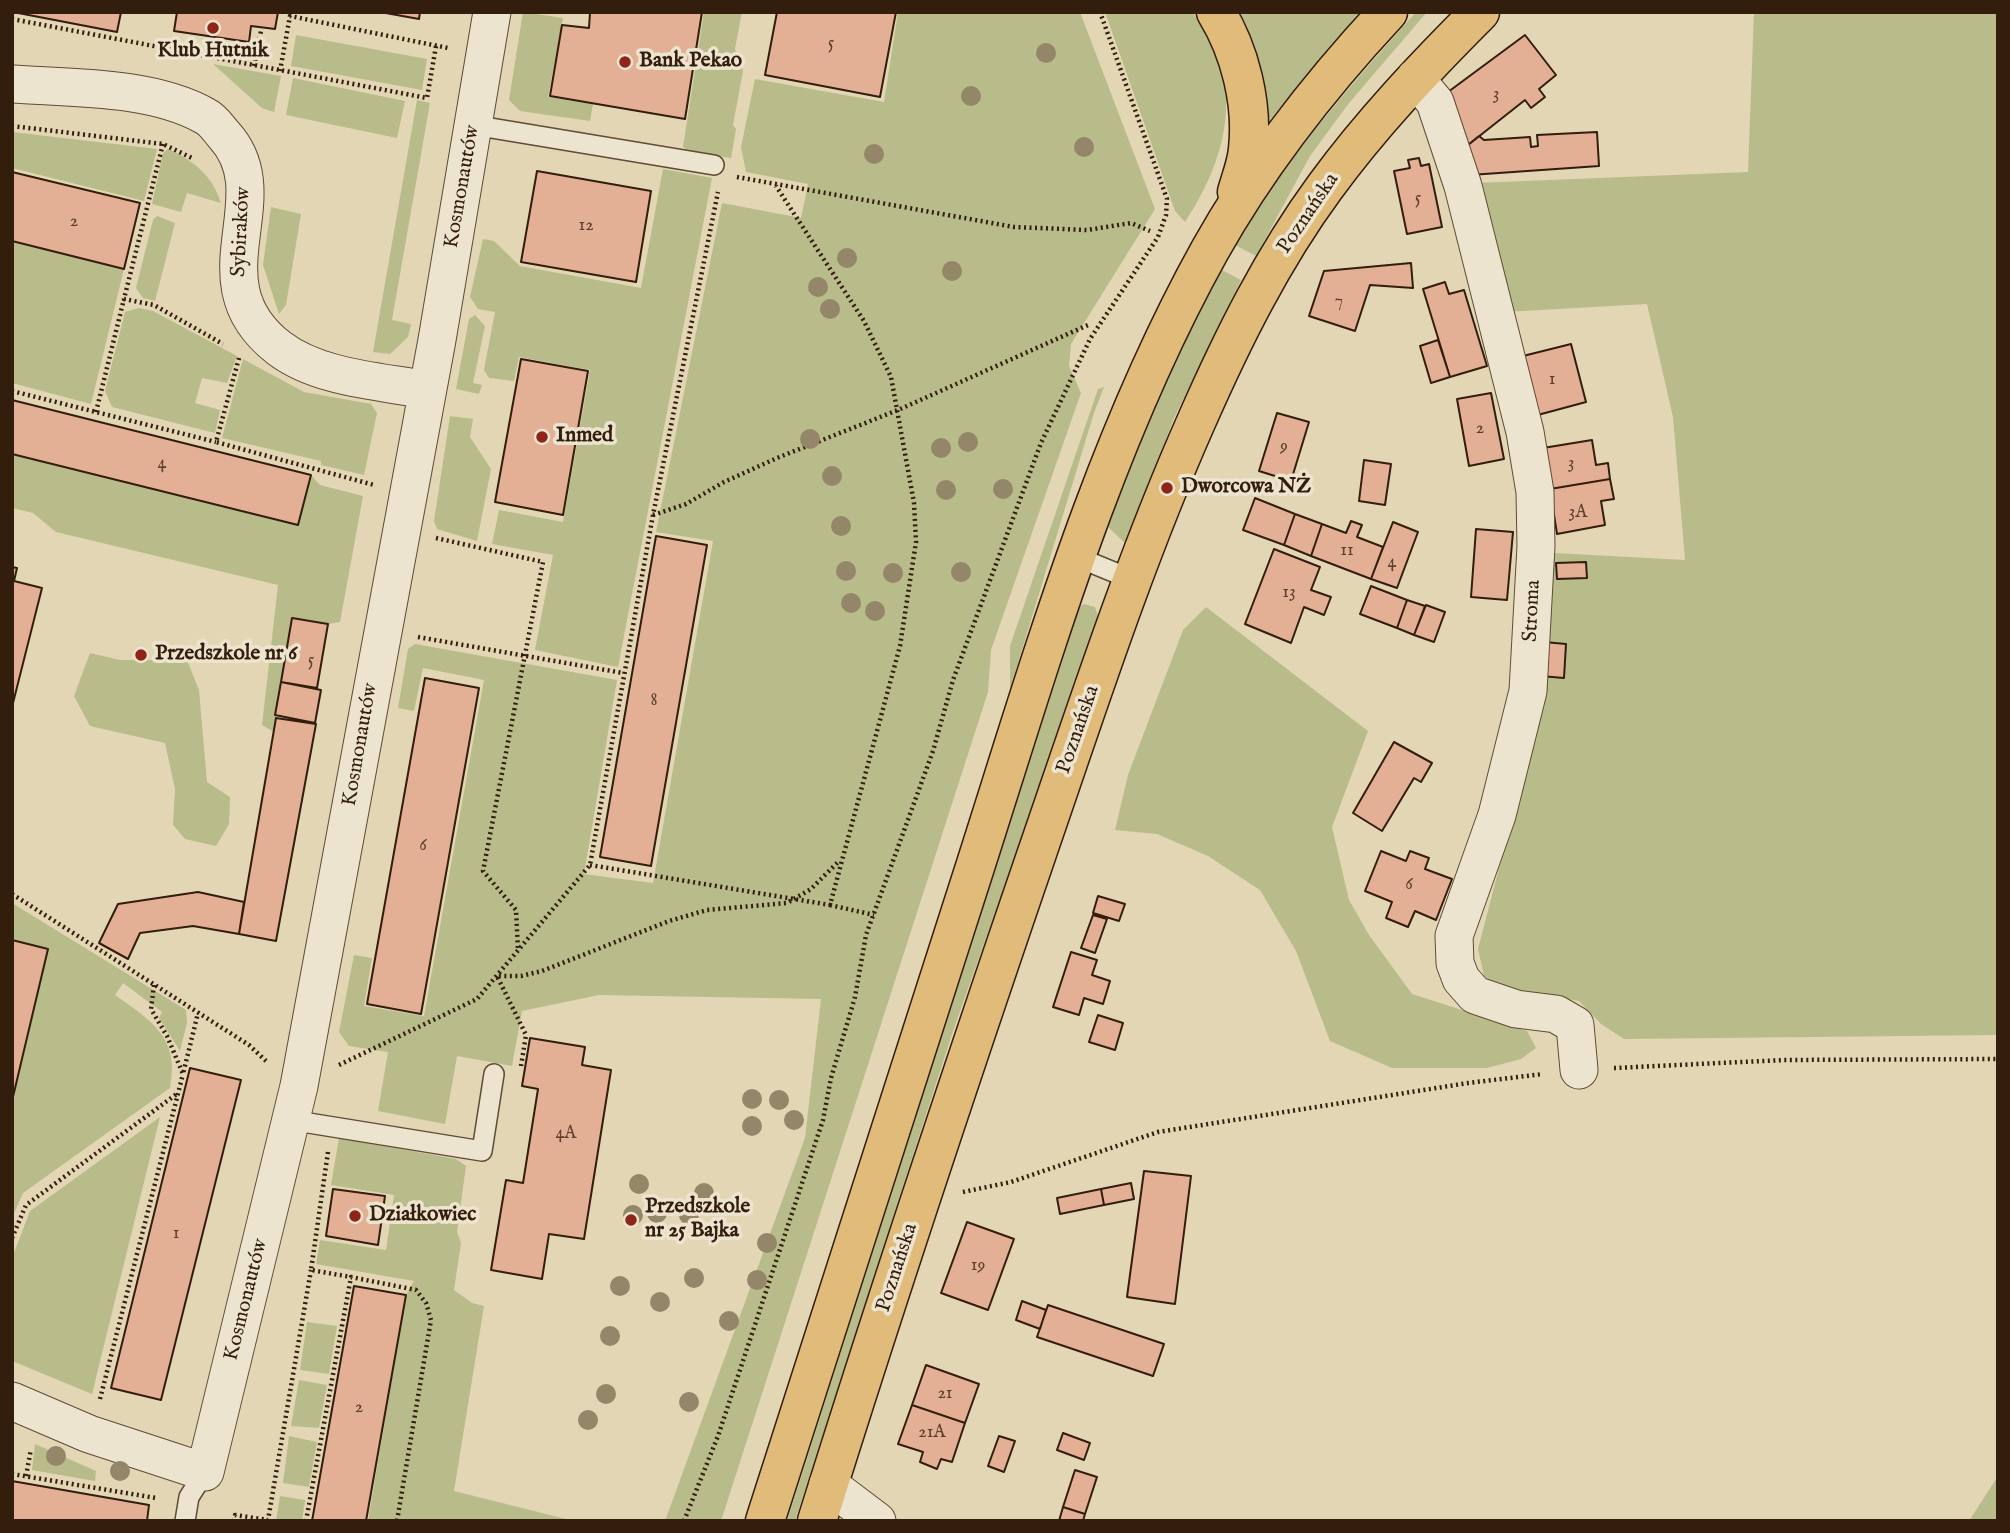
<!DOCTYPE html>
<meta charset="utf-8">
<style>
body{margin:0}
#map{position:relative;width:2010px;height:1533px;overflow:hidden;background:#e2d6b4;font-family:"IM FELL English",serif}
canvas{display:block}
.frame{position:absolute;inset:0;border:14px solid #331d0c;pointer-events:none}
</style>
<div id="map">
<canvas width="2010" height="1533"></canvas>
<div class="frame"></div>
</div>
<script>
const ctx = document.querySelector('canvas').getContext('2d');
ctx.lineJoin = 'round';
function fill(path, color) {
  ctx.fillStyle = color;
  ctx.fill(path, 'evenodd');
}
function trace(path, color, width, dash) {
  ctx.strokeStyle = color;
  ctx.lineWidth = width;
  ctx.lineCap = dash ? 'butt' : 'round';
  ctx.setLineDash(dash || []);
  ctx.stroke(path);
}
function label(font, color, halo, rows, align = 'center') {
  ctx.font = font + ' "IM FELL English",serif';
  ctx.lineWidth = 7;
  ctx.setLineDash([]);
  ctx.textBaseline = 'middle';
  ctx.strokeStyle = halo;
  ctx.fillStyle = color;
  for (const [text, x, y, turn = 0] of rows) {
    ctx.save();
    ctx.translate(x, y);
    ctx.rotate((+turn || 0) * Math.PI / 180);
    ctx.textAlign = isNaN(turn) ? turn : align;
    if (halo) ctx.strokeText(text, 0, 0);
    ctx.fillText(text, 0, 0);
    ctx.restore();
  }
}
const green = new Path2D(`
 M 523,12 L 563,18 L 548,97 L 593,104 L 590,121 L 520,111 L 509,100 Z
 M 704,12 L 742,12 L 735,49 L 743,71 L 733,125 L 736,129 L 731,158 L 689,152 L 683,147 Z
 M 898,12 L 1080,12 L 1155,209 L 1071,344 L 1069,366 L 1081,393 L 991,650 L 988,692 L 721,1521 L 665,1521 L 805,1138 L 821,999 L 599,995 L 522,1011 L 512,1066 L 457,1056 L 445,1124 L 378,1111 L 388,1052 L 349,1046 L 339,1032 L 354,955 L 372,958 L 364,1006 L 424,1016 L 484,680 L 423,668 L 414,711 L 398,708 L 408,649 L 415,644 L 617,680 L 584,874 L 653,883 L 713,541 L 656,532 L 722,203 L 801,218 L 808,184 L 746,172 L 741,147 L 755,79 L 884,102 Z
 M 1105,12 L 1192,12 C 1247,79 1229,156 1185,222 L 1175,211 Z
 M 1240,12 L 1360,12 L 1264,127 C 1264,85 1259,50 1240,12 Z
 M 1416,12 L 1427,12 L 1349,103 L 1310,156 L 1256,256 L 1235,245 C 1284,160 1351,85 1416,12 Z
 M 1754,12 L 1998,12 L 1998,1035 L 1624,1039 L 1601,1024 L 1579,1001 L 1504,988 L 1484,976 L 1478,949 L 1529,753 L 1554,553 L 1685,560 L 1673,417 L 1647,304 L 1505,312 L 1475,183 L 1748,172 Z
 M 296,35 L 427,59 L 422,90 L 291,66 Z
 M 213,64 L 281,76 L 274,112 L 262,108 Z
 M 293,78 L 405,101 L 397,138 L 286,115 Z
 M 417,100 L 430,103 L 392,320 L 411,324 L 408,337 L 390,354 L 373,352 Z
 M 12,132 L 157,149 L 144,201 L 12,168 Z
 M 168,149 C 193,160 213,176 221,203 L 187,193 L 181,212 L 152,204 L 163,153 Z
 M 663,169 L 712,178 L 618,667 L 535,650 L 553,555 L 492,544 L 499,510 L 563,522 L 590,370 L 519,357 L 514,381 L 489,378 L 484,370 L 495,312 L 478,309 L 470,297 L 483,239 L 494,241 L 520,266 L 641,288 Z
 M 271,207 L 301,214 L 286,305 L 279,314 L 263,265 Z
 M 157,216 L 175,223 L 155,301 L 143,298 L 136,288 L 153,220 Z
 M 12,241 L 124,269 L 91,404 L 12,383 Z
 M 1220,269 L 1241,280 L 1174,418 L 1126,544 L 1107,526 L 1168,370 Z
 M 139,308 L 153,311 L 237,356 L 227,383 L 202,378 L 195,403 L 220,410 L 215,433 L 112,407 L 105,391 L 125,312 Z
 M 475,315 L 485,326 L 473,383 L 482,385 L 479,394 L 456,389 L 469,319 Z
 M 243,359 L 304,392 L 371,404 L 377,413 L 364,475 L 321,465 L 321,461 L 222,438 Z
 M 1104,387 L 1094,413 L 1010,689 L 1010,646 L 1098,389 Z
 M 450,416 L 473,419 L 470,437 L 491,469 L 477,541 L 437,529 L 434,521 Z
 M 12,454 L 297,525 L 311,475 L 320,485 L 363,496 L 340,622 L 328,624 L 292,618 L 274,732 L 262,725 L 278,585 L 56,532 L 33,513 L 12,508 Z
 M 1084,604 L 1095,607 L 1099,620 L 953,1031 L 795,1521 L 787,1521 L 1079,607 Z
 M 1206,607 L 1368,731 L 1332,827 L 1349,900 L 1369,935 L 1412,994 L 1527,1031 L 1536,1048 L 1521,1059 L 1487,1068 L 1392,1068 L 1330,1041 L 1296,951 L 1260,890 L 1208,856 L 1157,834 L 1115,830 L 1128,775 L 1183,630 Z
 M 90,653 L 120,660 L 187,660 L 199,690 L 207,782 L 230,797 L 229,824 L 216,846 L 185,839 L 173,825 L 175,789 L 165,743 L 90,726 L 74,696 Z
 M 12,903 L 186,1010 L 187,1023 L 180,1051 L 159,1018 L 162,1012 L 123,983 L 115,995 C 152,1021 180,1038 170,1088 L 23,1193 L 12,1218 L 12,1101 L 48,949 L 12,940 Z
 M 160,1117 L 92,1394 L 12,1361 L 12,1258 L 30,1211 Z
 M 339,1138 L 456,1159 L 466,1166 L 457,1232 L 461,1243 L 454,1290 L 472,1303 L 484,1306 L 454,1491 L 574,1521 L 368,1521 L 406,1295 L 414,1281 L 316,1264 L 320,1240 L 386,1250 L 394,1195 L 331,1185 Z
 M 307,1322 L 337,1326 L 329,1374 L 300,1370 Z
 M 299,1380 L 327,1385 L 319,1428 L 291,1426 Z
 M 289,1436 L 317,1442 L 309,1487 L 283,1483 Z
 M 35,1444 L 96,1471 L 95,1481 L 32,1470 Z
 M 1998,1476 L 1998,1521 L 1969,1521 Z
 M 280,1496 L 305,1500 L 302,1521 L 276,1521 Z`);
const building = new Path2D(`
 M 13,12 L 121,12 L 117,32 Z
 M 177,12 L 278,12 L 275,29 L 251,26 L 249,42 L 174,31 Z
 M 380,12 L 420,12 L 419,19 Z
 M 590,12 L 702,12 L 685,119 L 550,96 L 562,25 L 589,28 Z
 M 777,12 L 896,12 L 880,97 L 765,75 Z
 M 1525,35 L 1556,75 L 1539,89 L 1545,97 L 1531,108 L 1525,100 L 1463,149 L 1448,92 Z
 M 1597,132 L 1599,166 L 1470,175 L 1463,149 L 1479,136 L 1484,140 L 1530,137 L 1531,147 L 1538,146 L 1537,135 Z
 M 1419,158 L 1421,166 L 1429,164 L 1442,227 L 1407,234 L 1394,171 L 1410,168 L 1408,160 Z
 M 537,171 L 651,191 L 636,282 L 521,262 Z
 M 12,172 L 140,203 L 124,269 L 12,241 Z
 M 1411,263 L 1413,288 L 1370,285 L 1355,331 L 1309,316 L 1324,271 Z
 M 1445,282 L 1449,294 L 1464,290 L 1487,366 L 1450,377 L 1423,289 Z
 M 1438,340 L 1450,377 L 1431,383 L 1420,346 Z
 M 1571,344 L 1586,402 L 1534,416 L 1519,357 Z
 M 521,359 L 588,371 L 563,515 L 495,502 Z
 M 1491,393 L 1504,459 L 1469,466 L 1457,399 Z
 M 12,400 L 311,475 L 298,525 L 12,454 Z
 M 1277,413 L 1309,422 L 1291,481 L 1259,471 Z
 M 1592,440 L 1596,465 L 1608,463 L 1610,479 L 1550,489 L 1543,448 Z
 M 1364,460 L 1391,464 L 1385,505 L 1359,501 Z
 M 1610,479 L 1614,499 L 1601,501 L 1605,525 L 1557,534 L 1550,489 Z
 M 1255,498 L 1295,514 L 1284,545 L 1243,530 Z
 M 1295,514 L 1322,524 L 1311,556 L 1284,545 Z
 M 1351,521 L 1362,525 L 1357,537 L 1383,547 L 1371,579 L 1311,556 L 1322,524 L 1346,533 Z
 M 1393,522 L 1418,532 L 1397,588 L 1371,579 Z
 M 1476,529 L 1513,532 L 1507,600 L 1471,597 Z
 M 656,536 L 707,545 L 651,866 L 600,857 Z
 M 1274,549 L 1320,567 L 1311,590 L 1331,597 L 1324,615 L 1304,607 L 1291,643 L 1245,624 Z
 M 1586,562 L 1587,578 L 1557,579 L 1556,563 Z
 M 12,567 L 17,568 L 14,581 L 42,588 L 12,707 Z
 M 1371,586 L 1407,600 L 1397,628 L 1360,614 Z
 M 1407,600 L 1425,606 L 1414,635 L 1397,628 Z
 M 1426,605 L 1445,612 L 1434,642 L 1414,635 Z
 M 292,618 L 328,624 L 317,688 L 281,682 Z
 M 1544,642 L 1566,644 L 1564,678 L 1540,676 Z
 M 425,678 L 479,688 L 421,1014 L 367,1004 Z
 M 281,682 L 321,690 L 315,723 L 275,715 Z
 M 276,718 L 316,724 L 276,941 L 239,934 Z
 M 1394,742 L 1432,763 L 1421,782 L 1414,778 L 1382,831 L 1353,813 Z
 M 1381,851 L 1406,861 L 1410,851 L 1429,858 L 1425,869 L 1452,879 L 1436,920 L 1415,911 L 1408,927 L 1386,918 L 1392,902 L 1365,891 Z
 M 198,892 L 244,902 L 239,934 L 193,926 L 140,933 L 128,959 L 99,943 L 118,904 Z
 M 1098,896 L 1125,904 L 1119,921 L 1093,913 Z
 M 1093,915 L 1107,919 L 1095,953 L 1081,948 Z
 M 12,940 L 48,949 L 12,1101 Z
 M 1071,952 L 1097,960 L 1092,975 L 1110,981 L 1103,1004 L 1084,998 L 1079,1015 L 1053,1007 Z
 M 1098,1015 L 1123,1023 L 1115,1050 L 1089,1042 Z
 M 530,1038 L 585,1047 L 582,1065 L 611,1070 L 584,1239 L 549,1234 L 542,1279 L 491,1270 L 506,1180 L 523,1183 L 538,1089 L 522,1086 Z
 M 190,1068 L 241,1080 L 161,1400 L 111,1388 Z
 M 1144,1171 L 1191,1176 L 1175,1304 L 1127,1297 Z
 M 1131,1183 L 1134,1199 L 1104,1205 L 1101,1189 Z
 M 333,1189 L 385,1196 L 378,1245 L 326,1236 Z
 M 1101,1189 L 1104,1205 L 1060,1214 L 1057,1198 Z
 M 967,1222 L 1014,1239 L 988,1310 L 941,1293 Z
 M 354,1286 L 406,1295 L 366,1521 L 312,1521 Z
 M 1022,1301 L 1046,1310 L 1040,1329 L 1016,1320 Z
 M 1048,1305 L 1164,1344 L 1153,1376 L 1037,1337 Z
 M 926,1365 L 979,1384 L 965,1423 L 912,1405 Z
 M 912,1405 L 965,1423 L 952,1462 L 941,1459 L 937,1469 L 920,1462 L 923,1452 L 898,1444 Z
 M 1063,1433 L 1090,1443 L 1084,1460 L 1057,1450 Z
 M 999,1436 L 1015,1441 L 1004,1472 L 988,1466 Z
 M 1075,1470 L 1097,1477 L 1085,1514 L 1063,1507 Z
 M 12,1481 L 149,1505 L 147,1521 L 12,1521 Z
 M 1063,1507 L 1085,1514 L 1083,1521 L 1059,1521 Z`);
const path = new Path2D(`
 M 12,19 L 427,98 L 436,46
 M 254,66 L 261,31
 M 280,71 L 290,16 L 448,48
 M 12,126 L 163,144 L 192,158
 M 163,144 L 124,299 L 154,305 L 223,344
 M 737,177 L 1014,227 L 1087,230 L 1131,223 L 1150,231
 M 239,358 L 216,442 L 374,485
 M 12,391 L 216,442
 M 96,412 L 124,299
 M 653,515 L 686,504 L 724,482 L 777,458 L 898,410 L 1088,325
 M 436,538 L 543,562 L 483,871 L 516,910 L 518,950
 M 418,637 L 623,673
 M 590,865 L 830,905 L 900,646 L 916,542 L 914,503 L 891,377 L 864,321 L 776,186
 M 12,894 L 249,1045 L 266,1061
 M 830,905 L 874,915
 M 154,985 L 151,1009 L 167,1036 L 183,1074 L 198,1013
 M 339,1065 L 477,999 L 590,865 L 653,515 L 718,192
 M 521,1066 L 526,1035 L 497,976 L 521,976 L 542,971 L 669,921 L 707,910 L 787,903 L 811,889 L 839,861
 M 1614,1068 L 1784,1060 L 1998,1059
 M 328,1152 L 311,1270 L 351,1277
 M 963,1192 L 1011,1182 L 1158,1132 L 1468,1083 L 1543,1074
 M 12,1238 L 26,1205 L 178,1093
 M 100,1399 L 183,1074
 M 12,1474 L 156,1498
 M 26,1476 L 31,1449
 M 234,1521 L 235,1515 L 268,1520 L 311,1270
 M 306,1521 L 351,1277 L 416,1290 L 426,1303 L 431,1320 L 397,1521
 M 684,1521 L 718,1436 L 823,1120 L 831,1078 L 855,997 L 866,935 L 933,751 L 953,680 L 1041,443 L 1090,339 L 1158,237 L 1166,215 L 1167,199 L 1100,12`);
const service = new Path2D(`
 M 473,125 L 714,165
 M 1077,557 L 1133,580
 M 290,1120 L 482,1151 L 494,1074
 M 185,1521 L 189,1497 L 205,1472`);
const minor = new Path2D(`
 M 1415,78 L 1435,102 L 1463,186 L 1525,432 L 1535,492 L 1536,546 L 1528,691 L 1497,815 L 1454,936 L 1455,963 L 1461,979 L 1475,995 L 1516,1009 L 1556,1014 L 1575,1025 L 1579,1070
 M 12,84 C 72,88 152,86 205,116 C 213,120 218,128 224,135 C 282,198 192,281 279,348 C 318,378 379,381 427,390
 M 12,1401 L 89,1434 L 205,1472 L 299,1086 L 437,340 L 492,12
 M 828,1484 L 877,1521`);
const primary = new Path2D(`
 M 1216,12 C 1240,51 1253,103 1248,149 C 1247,163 1241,178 1237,192
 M 765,1521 C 835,1303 905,1085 975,867 C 1042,658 1103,442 1210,250 C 1258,164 1321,84 1388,12
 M 817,1521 C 887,1297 961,1075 1037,853 C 1087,708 1134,562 1196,422 C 1232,340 1272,259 1325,187 C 1371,124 1425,67 1480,12`);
const trees = [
 [1046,53],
 [971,96],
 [1084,147],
 [874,154],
 [847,258],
 [952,271],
 [818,287],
 [830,309],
 [810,439],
 [968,442],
 [941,448],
 [832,476],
 [1003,489],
 [946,490],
 [841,526],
 [846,571],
 [961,572],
 [893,573],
 [851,603],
 [875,611],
 [752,1099],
 [779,1100],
 [794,1120],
 [752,1126],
 [639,1184],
 [704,1193],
 [657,1213],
 [633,1215],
 [689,1215],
 [767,1243],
 [694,1278],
 [757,1280],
 [620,1286],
 [660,1302],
 [729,1321],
 [610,1336],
 [606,1394],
 [689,1402],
 [588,1420],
 [56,1456],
 [120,1471]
];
const markers = [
 [213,28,7,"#8f2418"],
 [625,62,7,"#8f2418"],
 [542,437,7,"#8f2418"],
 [1167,488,7,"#8f2418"],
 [141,655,7,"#8f2418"],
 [355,1216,7,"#8f2418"],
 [631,1220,7,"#8f2418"]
];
const numberNames = [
 ["5",831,44],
 ["3",1496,95],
 ["5",1418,199],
 ["2",74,222],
 ["12",586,226],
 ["7",1339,302],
 ["1",1552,380],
 ["2",1480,429],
 ["9",1284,447],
 ["4",162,464],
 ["3",1571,464],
 ["3A",1578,513],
 ["11",1347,551],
 ["4",1392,563],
 ["13",1289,593],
 ["5",311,661],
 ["8",654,701],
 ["6",423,846],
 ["6",1409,885],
 ["4A",566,1134],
 ["1",176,1234],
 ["19",978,1266],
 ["21",945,1394],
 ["2",359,1408],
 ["21A",932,1433]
];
const poiNames = [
 ["Klub Hutnik",213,52,"center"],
 ["Bank Pekao",639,62],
 ["Inmed",556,437],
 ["Dworcowa NŻ",1181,488],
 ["Przedszkole nr 6",155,655],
 ["Przedszkole",645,1208],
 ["nr 25 Bajka",645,1232],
 ["Działkowiec",369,1216]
];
const streetNames = [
 ["Kosmonautów",463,187,-80],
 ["Poznańska",1309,214,-56],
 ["Sybiraków",242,232,-87],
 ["Stroma",1533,611,-87],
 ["Poznańska",1079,730,-71],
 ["Kosmonautów",361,745,-80],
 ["Poznańska",898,1268,-72],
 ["Kosmonautów",247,1300,-76]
];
fill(green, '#b8bc8a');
fill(building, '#e3af95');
trace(building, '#331d0c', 2);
trace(service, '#5f4b36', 22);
trace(minor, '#5f4b36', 39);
trace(primary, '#331d0c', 41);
trace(path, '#331d0c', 4.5, [2, 3.5]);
trace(service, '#ece4ce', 19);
trace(minor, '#ece4ce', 37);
trace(primary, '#e1bb7a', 38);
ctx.fillStyle = '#948669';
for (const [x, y] of trees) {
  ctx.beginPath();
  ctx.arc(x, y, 10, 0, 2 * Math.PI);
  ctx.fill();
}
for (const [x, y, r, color] of markers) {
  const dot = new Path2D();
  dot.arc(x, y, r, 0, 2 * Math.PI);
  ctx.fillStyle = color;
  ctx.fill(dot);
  trace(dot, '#ece4ce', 2.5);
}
label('18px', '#5f422e', null, numberNames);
label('bold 21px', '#331d0c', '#ece4ce', poiNames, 'left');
label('21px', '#331d0c', '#ece4ce', streetNames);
</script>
